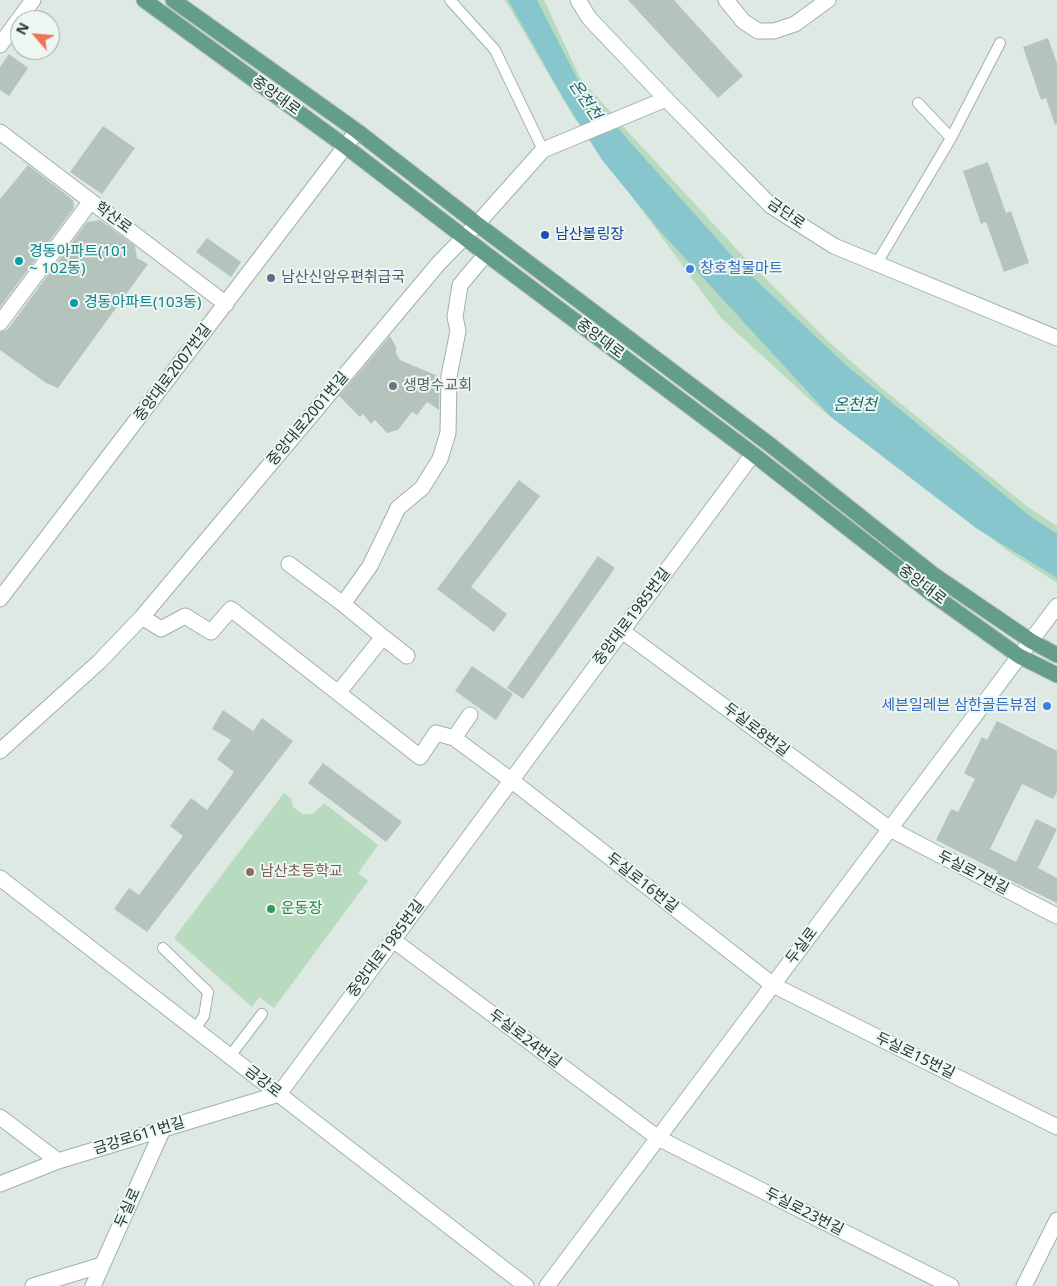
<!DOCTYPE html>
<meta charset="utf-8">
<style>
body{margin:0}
#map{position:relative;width:1057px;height:1286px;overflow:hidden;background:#dee9e4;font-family:"Noto Sans",sans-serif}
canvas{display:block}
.north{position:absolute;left:10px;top:10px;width:50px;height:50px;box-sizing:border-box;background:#eef6f2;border:1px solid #9caaa4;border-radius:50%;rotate:297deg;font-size:14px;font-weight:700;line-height:20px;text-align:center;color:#203830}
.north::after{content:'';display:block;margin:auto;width:18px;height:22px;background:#ec7559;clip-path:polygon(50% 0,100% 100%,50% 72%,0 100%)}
</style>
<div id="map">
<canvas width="1057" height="1286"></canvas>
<div class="north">N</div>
</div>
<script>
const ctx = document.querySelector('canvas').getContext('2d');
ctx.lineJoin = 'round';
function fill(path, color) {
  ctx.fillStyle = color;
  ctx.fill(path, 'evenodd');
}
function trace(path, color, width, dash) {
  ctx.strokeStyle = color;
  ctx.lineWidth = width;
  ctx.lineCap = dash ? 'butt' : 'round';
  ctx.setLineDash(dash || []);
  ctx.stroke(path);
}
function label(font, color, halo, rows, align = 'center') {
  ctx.font = font + ' "Noto Sans","Noto Sans KR",sans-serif';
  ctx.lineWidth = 4;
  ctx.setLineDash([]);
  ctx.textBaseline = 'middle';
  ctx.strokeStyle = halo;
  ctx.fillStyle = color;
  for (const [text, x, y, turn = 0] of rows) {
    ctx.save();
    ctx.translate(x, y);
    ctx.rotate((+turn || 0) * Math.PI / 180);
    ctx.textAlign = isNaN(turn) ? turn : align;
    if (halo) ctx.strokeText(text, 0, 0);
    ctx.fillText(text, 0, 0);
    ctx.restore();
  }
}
const green = new Path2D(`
 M 505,0 L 544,0 L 580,78 L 630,134 L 745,258 L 829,342 L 884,390 L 1029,508 L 1057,526 L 1057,583 L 1008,551 L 818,407 L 721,318 L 573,116 Z
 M 284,793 L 292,799 L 292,806 L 302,814 L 313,814 L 324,803 L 378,845 L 358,873 L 368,881 L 274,1008 L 259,997 L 252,1007 L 174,938 Z`);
const water = new Path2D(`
 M 508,0 L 537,0 L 579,82 L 630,142 L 742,267 L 847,366 L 1030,516 L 1057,534 L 1057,578 L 976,528 L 831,417 L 660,231 L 602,160 L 562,96 Z`);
const building = new Path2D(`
 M 628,0 L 674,0 L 743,76 L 718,98 Z
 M 1048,38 L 1057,63 L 1057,124 L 1055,125 L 1046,98 L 1041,100 L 1023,47 Z
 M 9,54 L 28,68 L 9,96 L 0,90 L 0,67 Z
 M 103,126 L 135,148 L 102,194 L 70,172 Z
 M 988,162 L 1006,213 L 1011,211 L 1029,263 L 1004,272 L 986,222 L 981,224 L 963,171 Z
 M 28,165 L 73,200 L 74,208 L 0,307 L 0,199 Z
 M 100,220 L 135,246 L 137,258 L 148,264 L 58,388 L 46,383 L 0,350 L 0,332 L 4,331 L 8,329 L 87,222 Z
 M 207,238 L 241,262 L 231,277 L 196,252 Z
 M 390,336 L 396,347 L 396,353 L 400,360 L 440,377 L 439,410 L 427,402 L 417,415 L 412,412 L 398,430 L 387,433 L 375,420 L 371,424 L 363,414 L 360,417 L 339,396 Z
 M 519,480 L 540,496 L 471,587 L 507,614 L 494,632 L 437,589 Z
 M 598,556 L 615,568 L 523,699 L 507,688 Z
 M 472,666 L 513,694 L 496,720 L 455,691 Z
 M 223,710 L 253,731 L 262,718 L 293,741 L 147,932 L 114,909 L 129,888 L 139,895 L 183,836 L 170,826 L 191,798 L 207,810 L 234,772 L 217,759 L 231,740 L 212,729 Z
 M 997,721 L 1057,751 L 1057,792 L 1053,799 L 1022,784 L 990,849 L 1016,862 L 1036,819 L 1057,829 L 1038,868 L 1057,878 L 1057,903 L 999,875 L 996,874 L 997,871 L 936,840 L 951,809 L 958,812 L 975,779 L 964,773 L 982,737 L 987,740 Z
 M 323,763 L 402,822 L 386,842 L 308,783 Z`);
const lane = new Path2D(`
 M 450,0 L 495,50 L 543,150
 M 951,138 L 1000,43
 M 877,263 L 951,138 L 918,103
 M 163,948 L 208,992 L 204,1016 L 195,1029
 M 230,1056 L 262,1014`);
const street = new Path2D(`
 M 726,0 L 743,21 L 758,31 L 774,31 L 795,24 L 828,0
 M 0,45 L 33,0
 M 0,132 L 226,304
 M 0,323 L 91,201
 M 289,564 L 343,604
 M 0,599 L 357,131
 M 142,617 L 161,629 L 185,616 L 211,632 L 231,609 L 420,757 L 436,733 L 454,738 L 511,780 L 773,985 L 1057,1127
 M 622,631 L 890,829 L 1057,916
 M 383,637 L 407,656
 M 338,693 L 383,637 L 343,604 L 370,566 L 398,508 L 422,488 L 440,459 L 448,433 L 449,376 L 458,331 L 455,317 L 460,285 L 486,254
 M 454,738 L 470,715
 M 0,751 L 99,662 L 142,617 L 439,263 L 477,224 L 543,150 L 666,99
 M 393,940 L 658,1138 L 951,1286
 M 0,1117 L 58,1161
 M 0,1184 L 58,1161 L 279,1094 L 753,454
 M 33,1286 L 102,1265
 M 93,1286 L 163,1129
 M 1024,1286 L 1057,1220`);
const secondary = new Path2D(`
 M 578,0 L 589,18 L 666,99 L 771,206 L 834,246 L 1057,338
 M 0,878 L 526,1286
 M 547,1286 L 1057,606`);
const primary = new Path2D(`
 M 144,0 L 345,146 L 486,254 L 753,454 L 932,594 L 1019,656 L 1057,675
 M 173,0 L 357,131 L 477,224 L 769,444 L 934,575 L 1031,641 L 1057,655`);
const markers = [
 [545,235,5,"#1a4fb4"],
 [19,261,5,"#0f9aa8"],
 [690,269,5,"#3f7fe0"],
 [271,278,5,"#5c6f8a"],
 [74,303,5,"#0f9aa8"],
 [393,386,5,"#6b7280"],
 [1047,706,5,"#3f7fe0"],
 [250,872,5,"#8d6e63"],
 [271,909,5,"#2e9e5b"]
];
const streetNames = [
 ["중앙대로",276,96,36],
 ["금단로",786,214,35],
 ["학산로",113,218,37],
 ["중앙대로",600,339,37],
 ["중앙대로2007번길",173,373,-53],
 ["중앙대로2001번길",308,419,-50],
 ["중앙대로",922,585,37],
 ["중앙대로1985번길",632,617,-53],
 ["두실로8번길",756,730,37],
 ["두실로7번길",973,873,27],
 ["두실로16번길",642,883,38],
 ["두실로",802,946,-53],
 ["중앙대로1985번길",386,949,-53],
 ["두실로24번길",525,1039,37],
 ["두실로15번길",915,1056,26],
 ["금강로",263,1082,38],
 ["금강로611번길",139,1136,-17],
 ["두실로",128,1208,-66],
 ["두실로23번길",804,1212,27]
];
const transitNames = [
 ["남산볼링장",555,235]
];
const cultureNames = [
 ["경동아파트(101",29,252],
 ["~ 102동)",29,269],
 ["경동아파트(103동)",84,303]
];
const shopNames = [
 ["창호철물마트",700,269],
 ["세븐일레븐 삼한골든뷰점",1037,706,"right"]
];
const serviceNames = [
 ["남산신암우편취급국",281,278]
];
const worshipNames = [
 ["생명수교회",403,386]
];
const educationNames = [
 ["남산초등학교",260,872]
];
const leisureNames = [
 ["운동장",281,909]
];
const waterNames = [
 ["온천천",585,100,56],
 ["온천천",855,405]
];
fill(green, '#b8dabf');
fill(water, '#88c6cd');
fill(building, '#b4c4bd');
trace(lane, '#a1b0aa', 12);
trace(street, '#a1b0aa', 17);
trace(secondary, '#9eb5ab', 17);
trace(primary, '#bcc3c1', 17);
trace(lane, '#fff', 10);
trace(street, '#fff', 15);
trace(secondary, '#fff', 15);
trace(primary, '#649d8b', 15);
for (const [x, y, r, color] of markers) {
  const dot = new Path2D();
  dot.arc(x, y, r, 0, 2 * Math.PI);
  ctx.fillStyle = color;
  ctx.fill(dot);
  trace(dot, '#eef6f2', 2);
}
label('15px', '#203830', '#eef6f2', streetNames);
label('15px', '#164399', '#eef6f2', transitNames, 'left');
label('15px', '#0d838f', '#eef6f2', cultureNames, 'left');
label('15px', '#366cbe', '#eef6f2', shopNames, 'left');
label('15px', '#4e5e75', '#eef6f2', serviceNames, 'left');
label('15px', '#5b616d', '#eef6f2', worshipNames, 'left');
label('15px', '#785e54', '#eef6f2', educationNames, 'left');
label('15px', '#27864d', '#eef6f2', leisureNames, 'left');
label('italic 16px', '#1e6871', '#eef6f2', waterNames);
</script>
